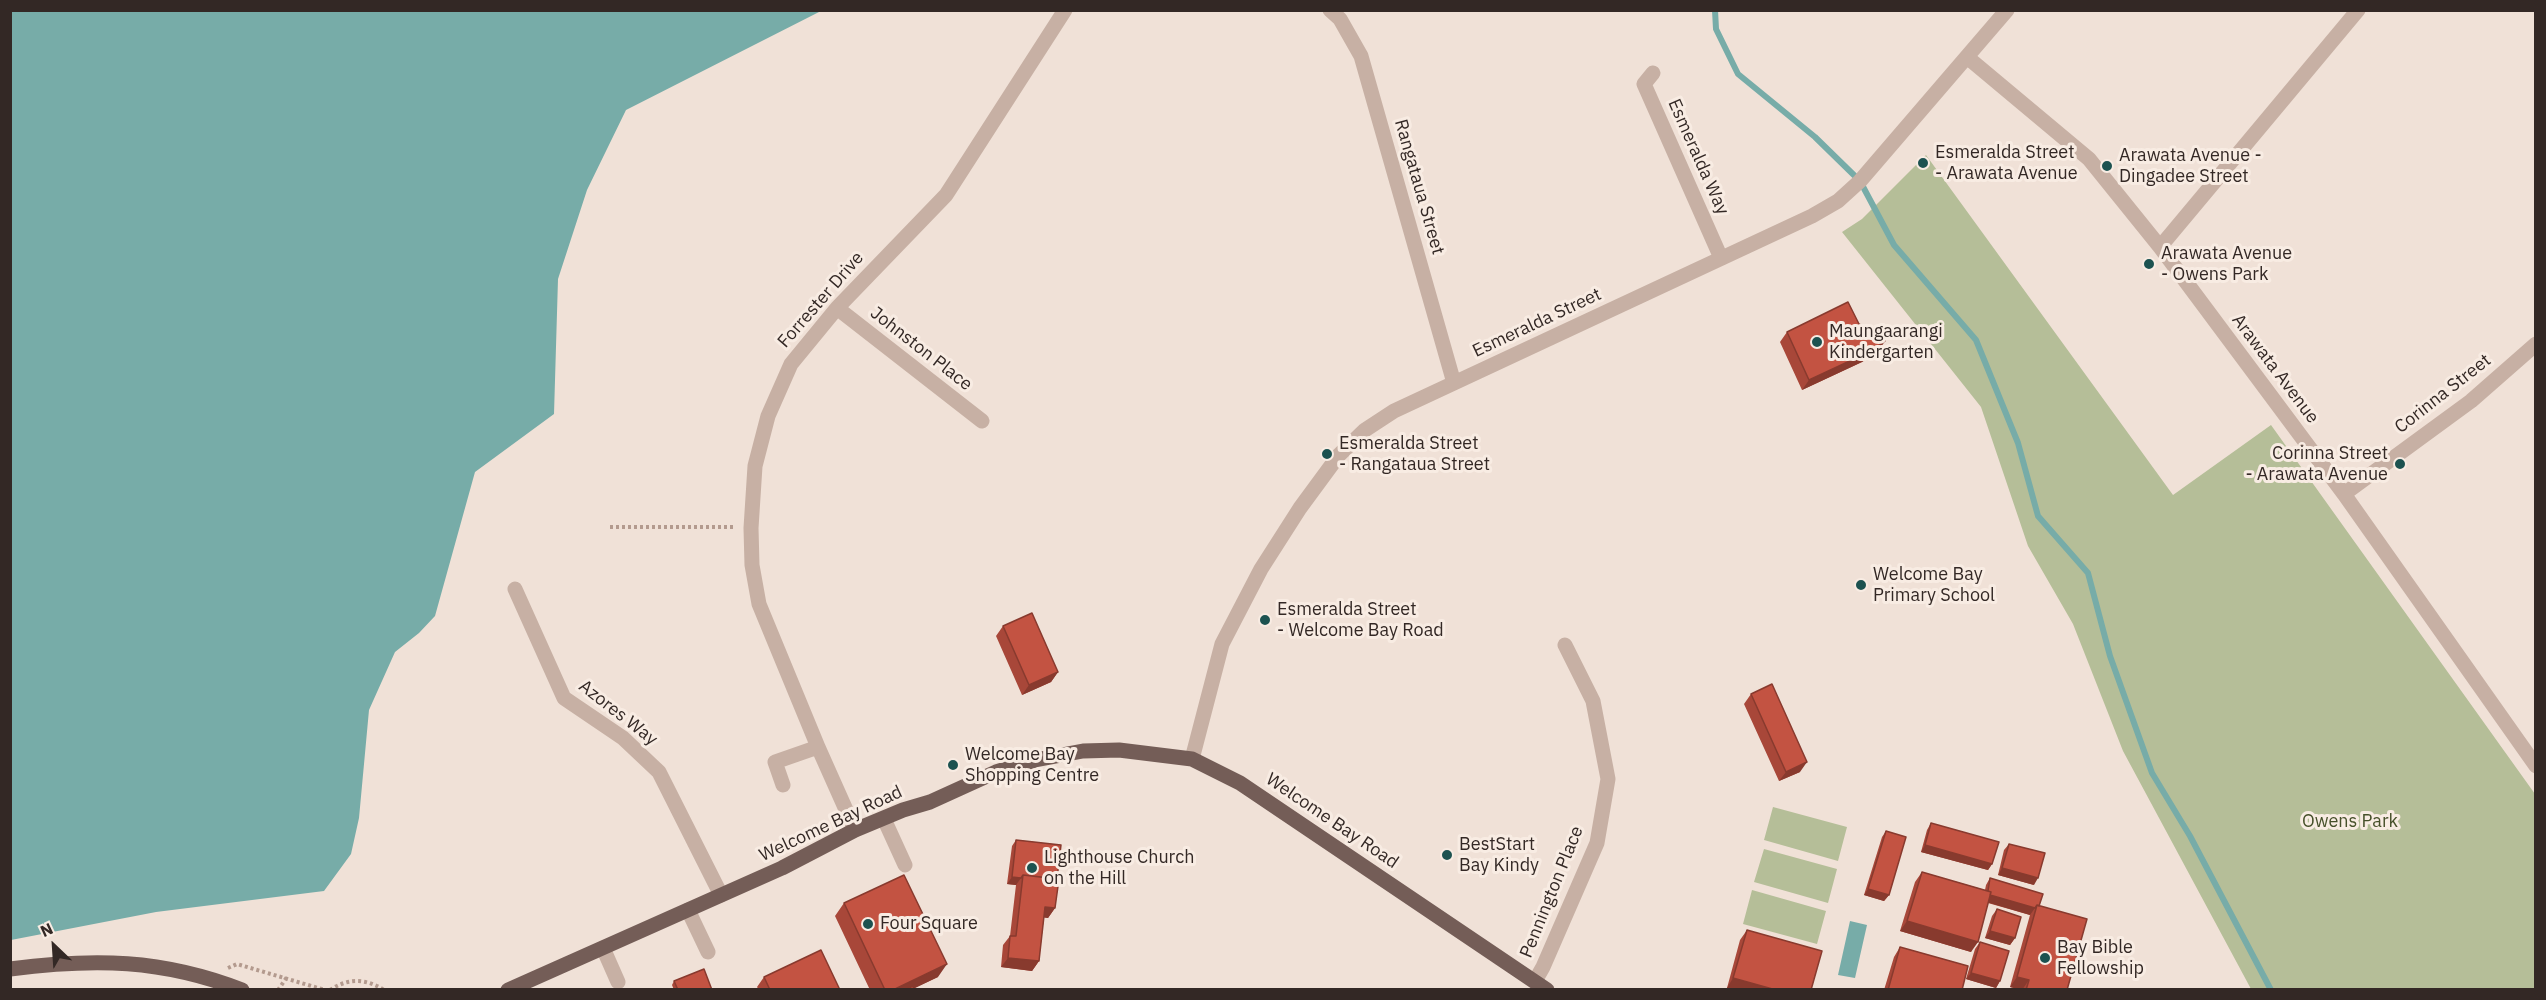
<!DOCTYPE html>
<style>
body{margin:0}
#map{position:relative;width:2546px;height:1000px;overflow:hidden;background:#f0e1d7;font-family:"IBM Plex Sans",sans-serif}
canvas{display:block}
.frame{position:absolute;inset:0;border:12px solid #332825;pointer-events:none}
.north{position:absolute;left:24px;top:916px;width:60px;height:60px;-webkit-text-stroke:4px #f8ece3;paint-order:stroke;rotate:335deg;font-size:16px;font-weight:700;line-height:24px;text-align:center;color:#332825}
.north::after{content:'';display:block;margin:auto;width:21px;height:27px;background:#332825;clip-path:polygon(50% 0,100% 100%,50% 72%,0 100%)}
</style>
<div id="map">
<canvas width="2546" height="1000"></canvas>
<div class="frame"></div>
<div class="north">N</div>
</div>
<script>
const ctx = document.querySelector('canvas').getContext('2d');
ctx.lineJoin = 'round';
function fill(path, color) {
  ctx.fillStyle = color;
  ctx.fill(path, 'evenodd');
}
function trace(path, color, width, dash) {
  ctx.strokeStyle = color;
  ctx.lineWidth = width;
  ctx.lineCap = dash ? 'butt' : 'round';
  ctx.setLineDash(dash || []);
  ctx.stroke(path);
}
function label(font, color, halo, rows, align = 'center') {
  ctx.font = font + ' "IBM Plex Sans",sans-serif';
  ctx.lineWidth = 6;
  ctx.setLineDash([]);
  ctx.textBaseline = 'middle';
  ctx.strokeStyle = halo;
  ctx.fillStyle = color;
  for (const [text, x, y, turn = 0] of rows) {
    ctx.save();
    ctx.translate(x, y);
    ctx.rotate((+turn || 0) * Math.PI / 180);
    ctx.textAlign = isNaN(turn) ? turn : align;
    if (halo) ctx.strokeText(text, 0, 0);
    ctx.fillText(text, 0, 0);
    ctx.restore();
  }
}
const green = new Path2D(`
 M 1926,155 L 2173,495 L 2271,425 L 2535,794 L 2535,989 L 2251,989 L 2123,751 L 2073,624 L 2028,546 L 1981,407 L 1842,232 L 1862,219 Z
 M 1773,807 L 1847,827 L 1838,861 L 1764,840 Z
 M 1764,849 L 1837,869 L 1828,903 L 1754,882 Z
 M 1752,890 L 1826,911 L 1817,944 L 1743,924 Z`);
const water = new Path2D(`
 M 11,10 L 821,11 L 626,110 L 587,190 L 558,279 L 554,414 L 475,472 L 435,616 L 419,633 L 395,652 L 369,710 L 359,818 L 351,854 L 324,891 L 156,912 L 11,940 Z
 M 1850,921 L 1867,925 L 1855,978 L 1838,975 Z`);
const stream = new Path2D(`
 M 1715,10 L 1716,29 L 1738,74 L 1815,137 L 1860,181 L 1894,245 L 1976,340 L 2018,443 L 2038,516 L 2088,573 L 2110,656 L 2152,773 L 2190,836 L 2271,990`);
const path = new Path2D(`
 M 610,527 L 735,527
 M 228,968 L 237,964 L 325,990
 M 278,990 L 287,977
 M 330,990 C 348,978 365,978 384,990
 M 423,990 L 427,990`);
const minor = new Path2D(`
 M 1330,10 L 1340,19 L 1361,56 L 1454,383
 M 1967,57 L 2089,159 L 2160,247 L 2344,494 L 2536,766
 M 1653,73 L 1644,84 L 1721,258
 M 2160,247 L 2358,10
 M 837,308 L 982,421
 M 2344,494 L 2471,401 L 2536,344
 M 515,589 L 564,698 L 623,738 L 659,772 L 721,895
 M 1192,759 L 1222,644 L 1261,569 L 1300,508 L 1339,455 L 1365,430 L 1394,411 L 1812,216 L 1838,201 L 1860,181 L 2007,10
 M 783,785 L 775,762 L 818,747
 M 884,819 L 905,865
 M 855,830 L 818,747 L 759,604 L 752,565 L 751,528 L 755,466 L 768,416 L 791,364 L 837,308 L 946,195 L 1065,10
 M 688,910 L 708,952
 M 603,948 L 618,982
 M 1535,981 L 1543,967 L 1597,843 L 1608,779 L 1593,701 L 1565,645`);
const major = new Path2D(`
 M 10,969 C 94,958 162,959 242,990
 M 508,990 L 782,868 L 855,830 L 903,810 L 930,802 L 996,772 L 1035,760 L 1083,751 L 1119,750 L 1192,759 L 1240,783 L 1547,990`);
const wall = new Path2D(`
 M 1859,324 L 1885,341 L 1878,351 L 1862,362 L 1802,390 L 1780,342 L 1787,332 Z
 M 1003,626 L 1058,672 L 1051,682 L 1022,695 L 996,636 Z
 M 1751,694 L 1800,772 L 1779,781 L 1744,704 Z
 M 1931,823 L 1992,864 L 1988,870 L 1921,852 L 1927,830 Z
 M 1886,831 L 1889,895 L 1884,901 L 1864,895 L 1882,837 Z
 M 1016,840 L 1057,879 L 1055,908 L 1048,918 L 1044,917 L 1039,961 L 1032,971 L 1001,967 L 1003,945 L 1010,936 L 1016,885 L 1007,884 L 1012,846 Z
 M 2009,844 L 2034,885 L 1998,875 L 2004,850 Z
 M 1922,872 L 1985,890 L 1986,885 L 1990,878 L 2039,906 L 2067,990 L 2022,990 L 2010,987 L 2030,915 L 1988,903 L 1971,952 L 1900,931 L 1915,882 Z
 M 844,903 L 938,977 L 914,988 L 914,990 L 870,990 L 835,916 Z
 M 1997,909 L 2015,938 L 2010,945 L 1985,938 L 1992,916 Z
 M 1747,930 L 1811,990 L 1734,990 L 1727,988 L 1740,940 Z
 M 1980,942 L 2000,981 L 1996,988 L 1966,979 L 1975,949 Z
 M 1900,947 L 1962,990 L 1884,990 L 1894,957 Z
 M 764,977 L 840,990 L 759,990 L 757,987 Z
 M 674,981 L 712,990 L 674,990 L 672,985 Z`);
const shadedWall = new Path2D(`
 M 1885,341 L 1878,351 L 1862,362 L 1802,390 L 1809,380 Z
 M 1058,672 L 1051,682 L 1022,695 L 1029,685 Z
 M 1807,762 L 1800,772 L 1779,781 L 1786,772 Z
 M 1925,845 L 1992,864 L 1988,870 L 1921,852 Z
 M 2002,868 L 2038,878 L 2034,885 L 1998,875 Z
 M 1012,877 L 1021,878 L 1016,885 L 1007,884 Z
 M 1868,889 L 1889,895 L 1884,901 L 1864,895 Z
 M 1987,894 L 2035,908 L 2030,915 L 1983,901 Z
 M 1045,907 L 1055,908 L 1048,918 L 1038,917 Z
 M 1907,921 L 1978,942 L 1971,952 L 1900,931 Z
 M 1990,931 L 2015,938 L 2010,945 L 1985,938 Z
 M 1008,958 L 1039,961 L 1032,971 L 1001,967 Z
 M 947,964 L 938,977 L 911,990 L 893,990 Z
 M 1971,973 L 2000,981 L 1996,988 L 1966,979 Z
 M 2017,977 L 2029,980 L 2022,990 L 2010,987 Z
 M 1733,978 L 1776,990 L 1734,990 L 1727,988 Z`);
const building = new Path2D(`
 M 1848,302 L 1859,324 L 1885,341 L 1869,352 L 1809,380 L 1787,332 Z
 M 1032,613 L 1058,672 L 1029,685 L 1003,626 Z
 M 1772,684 L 1807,762 L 1786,772 L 1751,694 Z
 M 1931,823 L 1999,842 L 1992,864 L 1925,845 Z
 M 1886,831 L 1906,837 L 1889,895 L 1868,889 Z
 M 1016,840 L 1061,845 L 1057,879 L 1023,875 L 1021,878 L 1012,877 Z
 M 2009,844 L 2045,853 L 2038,878 L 2002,868 Z
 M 1922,872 L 1991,892 L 1978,942 L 1907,921 Z
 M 904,875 L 947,964 L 893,990 L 885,990 L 844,903 Z
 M 1023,875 L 1059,879 L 1055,908 L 1045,907 L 1039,961 L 1008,958 L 1010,936 L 1016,936 Z
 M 1990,878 L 2043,894 L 2039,906 L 2037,905 L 2035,908 L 1990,895 L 1991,892 L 1988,891 Z
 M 2037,905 L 2087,919 L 2067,990 L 2026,990 L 2029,980 L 2017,977 Z
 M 1997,909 L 2021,917 L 2015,938 L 1990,931 Z
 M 1747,930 L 1822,951 L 1811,990 L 1776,990 L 1733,978 Z
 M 1980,942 L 2009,951 L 2000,981 L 1971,973 Z
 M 1900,947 L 1968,966 L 1962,990 L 1888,990 Z
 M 821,950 L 840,990 L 770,990 L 764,977 Z
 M 704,969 L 712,990 L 678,990 L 674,981 Z
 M 913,986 L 914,990 L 905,990 Z`);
const markers = [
 [1923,163,6,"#1c5250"],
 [2107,166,6,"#1c5250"],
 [2149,264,6,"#1c5250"],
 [1817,342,6,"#1c5250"],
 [1327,454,6,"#1c5250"],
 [2400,464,6,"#1c5250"],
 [1861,585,6,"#1c5250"],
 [1265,620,6,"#1c5250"],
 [953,765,6,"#1c5250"],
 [1447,855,6,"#1c5250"],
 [1032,868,6,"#1c5250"],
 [868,924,6,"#1c5250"],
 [2045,958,6,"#1c5250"]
];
const poiNames = [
 ["Esmeralda Street",1935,153],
 ["- Arawata Avenue",1935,174],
 ["Arawata Avenue -",2119,156],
 ["Dingadee Street",2119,177],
 ["Arawata Avenue",2161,254],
 ["- Owens Park",2161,275],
 ["Maungaarangi",1829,332],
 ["Kindergarten",1829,353],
 ["Esmeralda Street",1339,444],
 ["- Rangataua Street",1339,465],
 ["Corinna Street",2388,454,"right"],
 ["- Arawata Avenue",2388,475,"right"],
 ["Welcome Bay",1873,575],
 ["Primary School",1873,596],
 ["Esmeralda Street",1277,610],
 ["- Welcome Bay Road",1277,631],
 ["Welcome Bay",965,755],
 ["Shopping Centre",965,776],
 ["BestStart",1459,845],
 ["Bay Kindy",1459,866],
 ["Lighthouse Church",1044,858],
 ["on the Hill",1044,879],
 ["Four Square",880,924],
 ["Bay Bible",2057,948],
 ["Fellowship",2057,969]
];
const streetNames = [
 ["Esmeralda Way",1698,157,66],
 ["Rangataua Street",1419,187,74],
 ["Forrester Drive",821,300,-49],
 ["Esmeralda Street",1537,323,-25],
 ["Johnston Place",921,349,38],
 ["Arawata Avenue",2275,369,53],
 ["Corinna Street",2443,394,-38],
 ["Azores Way",618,713,38],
 ["Welcome Bay Road",1332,821,34],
 ["Welcome Bay Road",831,824,-25],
 ["Pennington Place",1552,892,-68]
];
const parkNames = [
 ["Owens Park",2350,822]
];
fill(green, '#b5be98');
fill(water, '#77aca8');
trace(stream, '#77aca8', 6);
trace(path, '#b39a8e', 4, [3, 3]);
trace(minor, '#c7b0a4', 15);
trace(major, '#745d57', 15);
fill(wall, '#a84739');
fill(shadedWall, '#883a2e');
fill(building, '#c35342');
trace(building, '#883a2e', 1.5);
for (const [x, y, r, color] of markers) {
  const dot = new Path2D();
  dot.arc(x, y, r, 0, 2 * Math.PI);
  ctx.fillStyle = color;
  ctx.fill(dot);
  trace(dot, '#f8ece3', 2);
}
label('18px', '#332825', '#f8ece3', poiNames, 'left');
label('18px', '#332825', '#f8ece3', streetNames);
label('18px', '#46502a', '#f8ece3', parkNames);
</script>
